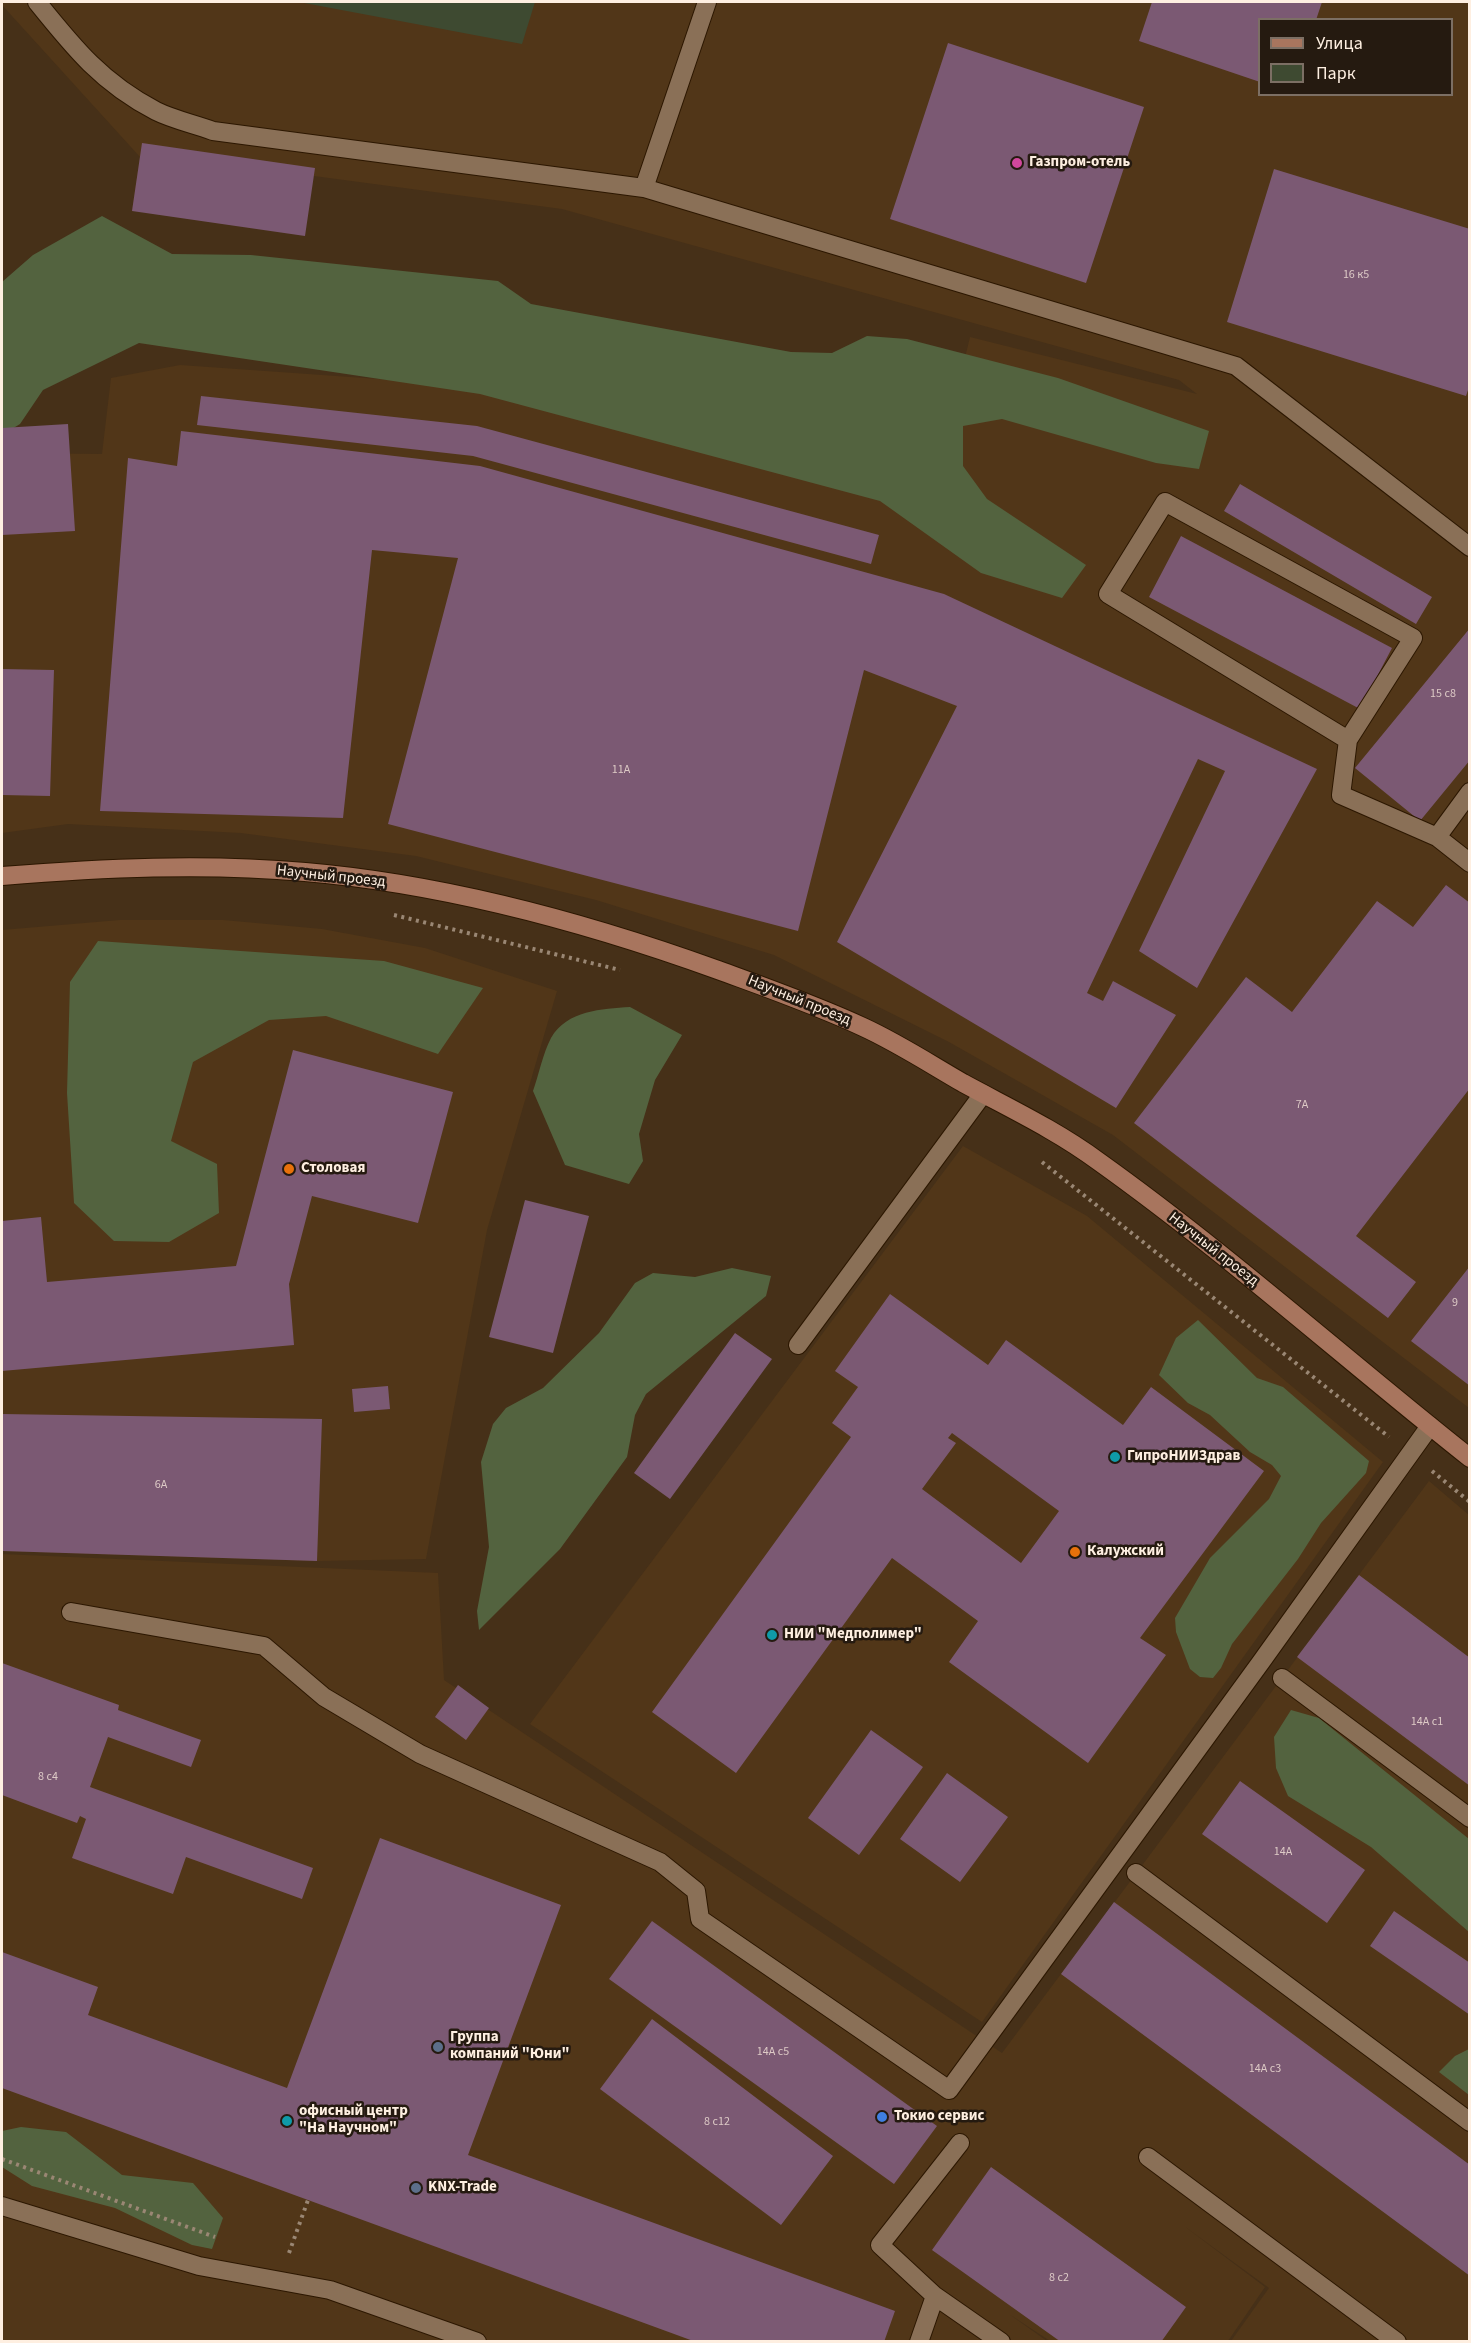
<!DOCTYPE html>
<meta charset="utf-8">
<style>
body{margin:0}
#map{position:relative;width:1471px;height:2343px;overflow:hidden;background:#463018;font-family:"Source Sans 3",sans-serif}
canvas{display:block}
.frame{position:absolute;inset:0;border:3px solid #feefe1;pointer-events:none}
.legend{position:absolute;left:1258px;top:18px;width:195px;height:78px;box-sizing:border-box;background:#251a10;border:2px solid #7c6f64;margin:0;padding:8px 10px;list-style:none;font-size:18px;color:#feefe1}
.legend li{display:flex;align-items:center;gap:12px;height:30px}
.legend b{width:30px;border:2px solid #7c6f64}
</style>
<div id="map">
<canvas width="1471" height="2343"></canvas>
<div class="frame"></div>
<ul class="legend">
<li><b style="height:8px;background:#a8755e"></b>Улица</li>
<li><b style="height:16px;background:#3e4a31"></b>Парк</li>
</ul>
</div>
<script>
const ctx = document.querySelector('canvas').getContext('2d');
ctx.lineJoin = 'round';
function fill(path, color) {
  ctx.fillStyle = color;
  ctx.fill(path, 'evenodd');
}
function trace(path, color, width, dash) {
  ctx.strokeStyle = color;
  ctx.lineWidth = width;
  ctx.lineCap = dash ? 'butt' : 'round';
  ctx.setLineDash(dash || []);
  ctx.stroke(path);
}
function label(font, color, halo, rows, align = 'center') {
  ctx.font = font + ' "Source Sans 3",sans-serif';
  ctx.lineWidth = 5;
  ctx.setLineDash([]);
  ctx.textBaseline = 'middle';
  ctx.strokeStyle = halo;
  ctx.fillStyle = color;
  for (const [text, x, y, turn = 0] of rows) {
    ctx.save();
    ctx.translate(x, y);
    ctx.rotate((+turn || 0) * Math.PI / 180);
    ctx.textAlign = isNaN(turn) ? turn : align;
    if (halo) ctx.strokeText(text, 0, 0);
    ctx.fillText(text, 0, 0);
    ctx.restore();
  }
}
const built = new Path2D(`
 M 2,2 L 1469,2 L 1469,1408 L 1113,1135 L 949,1042 L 774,955 L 596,900 L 416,856 L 241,833 L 68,824 L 2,833 L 2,453 L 102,454 L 111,378 L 180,365 L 521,389 L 928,510 L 970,337 L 1197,394 L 1179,380 L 562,209 L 314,176 L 132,211 L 140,157 L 2,5 ZM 1260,20 L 1452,20 L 1452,94 L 1260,94 Z
 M 120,920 L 223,920 L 322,929 L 425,948 L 557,991 L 487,1230 L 426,1559 L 317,1561 L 2,1551 L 2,930 Z
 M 963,1146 L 1087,1216 L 1383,1462 L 982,2022 L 530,1724 Z
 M 1429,1481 L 1469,1515 L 1469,2341 L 1231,2341 L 1269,2288 L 1184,2226 L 1265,2287 L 1228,2341 L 1050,2341 L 1009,2314 L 1047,2341 L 2,2342 L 2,1554 L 438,1573 L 444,1680 L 1002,2053 Z`);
const green = new Path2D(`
 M 299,2 L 535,2 L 522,44 Z`);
const forest = new Path2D(`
 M 102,216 L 172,254 L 251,255 L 498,281 L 531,304 L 791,352 L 832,353 L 867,336 L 907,339 L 1058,378 L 1209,431 L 1199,469 L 1156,463 L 1002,419 L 963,426 L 963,466 L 987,499 L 1086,565 L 1062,598 L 981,573 L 880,501 L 480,394 L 139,343 L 43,390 L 20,424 L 2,435 L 2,282 L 33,255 Z
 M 98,941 L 384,961 L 483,988 L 438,1054 L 326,1016 L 269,1020 L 193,1062 L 171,1141 L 217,1164 L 219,1213 L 169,1242 L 114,1241 L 74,1203 L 67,1093 L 70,982 Z
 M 630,1007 L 682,1035 L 655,1080 L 639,1134 L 643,1161 L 629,1184 L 565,1165 L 533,1091 C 539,1074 543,1053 551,1038 C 567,1010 602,1009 630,1007 Z
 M 732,1268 L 771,1276 L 766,1296 L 646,1394 L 635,1415 L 627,1457 L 560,1549 L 479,1630 L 477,1611 L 489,1547 L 481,1462 L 493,1424 L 506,1408 L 543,1388 L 599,1333 L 635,1283 L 653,1273 L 695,1277 Z
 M 1198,1320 L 1257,1378 L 1283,1387 L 1369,1461 L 1366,1473 L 1321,1523 L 1298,1559 L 1232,1644 L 1221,1668 L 1213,1678 L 1200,1677 L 1190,1669 L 1176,1632 L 1175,1618 L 1210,1558 L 1269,1499 L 1281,1476 L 1272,1465 L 1250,1452 L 1210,1415 L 1188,1403 L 1159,1375 L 1176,1338 Z
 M 1291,1710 L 1319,1718 L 1469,1839 L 1469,1932 L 1371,1847 L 1288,1796 L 1276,1768 L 1274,1737 Z
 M 1469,2049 L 1469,2095 L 1439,2072 L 1455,2056 Z
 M 21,2127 L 66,2132 L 122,2175 L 193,2183 L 223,2218 L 212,2249 L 192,2245 L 115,2208 L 32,2186 L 2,2167 L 2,2131 Z`);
const building = new Path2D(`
 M 1152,2 L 1322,2 L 1316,20 L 1260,20 L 1260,82 L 1139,41 Z
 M 948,43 L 1144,107 L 1086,283 L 890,219 Z
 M 142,143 L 315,168 L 305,236 L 132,211 Z
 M 1274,169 L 1470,229 L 1470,384 L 1466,396 L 1227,322 Z
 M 201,396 L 477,426 L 879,535 L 871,564 L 473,456 L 197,425 Z
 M 68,424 L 75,531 L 2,535 L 2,428 Z
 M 181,431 L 480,466 L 944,594 L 1317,769 L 1197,988 L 1139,951 L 1225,771 L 1198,759 L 1087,993 L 1103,1001 L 1113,981 L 1176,1015 L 1116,1108 L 837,942 L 957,706 L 864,670 L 798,931 L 388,824 L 458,558 L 372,550 L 343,818 L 100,811 L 128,458 L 177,466 Z
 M 1240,484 L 1432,597 L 1416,624 L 1224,511 Z
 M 1181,536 L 1392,648 L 1360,709 L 1149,597 Z
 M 1470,628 L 1470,760 L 1420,821 L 1355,768 Z
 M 2,669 L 54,670 L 50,796 L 2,795 Z
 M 1446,885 L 1470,903 L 1470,1088 L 1356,1236 L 1416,1282 L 1388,1318 L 1134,1123 L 1246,977 L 1292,1012 L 1377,901 L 1413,927 Z
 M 293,1050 L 453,1092 L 418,1223 L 312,1196 L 289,1284 L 294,1345 L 2,1371 L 2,1221 L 41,1217 L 47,1282 L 236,1266 Z
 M 525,1200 L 589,1216 L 553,1353 L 489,1337 Z
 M 1470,1266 L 1470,1386 L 1411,1341 Z
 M 890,1294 L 988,1365 L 1006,1340 L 1123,1425 L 1151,1387 L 1264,1471 L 1140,1638 L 1166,1655 L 1088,1763 L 949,1662 L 978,1621 L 892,1558 L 736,1773 L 652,1712 L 851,1437 L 832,1423 L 858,1387 L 835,1371 ZM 952,1433 L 1059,1511 L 1021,1563 L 922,1489 L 956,1443 L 948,1438 Z
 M 735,1333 L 772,1359 L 670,1499 L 634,1473 Z
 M 388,1386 L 390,1409 L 354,1412 L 352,1389 Z
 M 2,1414 L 322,1419 L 317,1561 L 2,1551 Z
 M 1359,1575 L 1470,1658 L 1470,1786 L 1297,1657 Z
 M 2,1663 L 119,1705 L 118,1710 L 201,1740 L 191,1767 L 108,1737 L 90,1787 L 313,1868 L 302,1899 L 186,1857 L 173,1894 L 72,1858 L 86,1819 L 80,1816 L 77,1823 L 2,1795 Z
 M 458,1685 L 489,1708 L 466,1740 L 435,1717 Z
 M 871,1730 L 923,1767 L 859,1855 L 808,1818 Z
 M 947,1773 L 1008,1817 L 960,1882 L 900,1839 Z
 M 1240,1781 L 1365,1870 L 1327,1923 L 1202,1834 Z
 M 380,1838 L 561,1905 L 468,2155 L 895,2311 L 884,2342 L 696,2342 L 2,2088 L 2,1952 L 98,1987 L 88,2015 L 287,2088 Z
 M 1114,1902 L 1470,2165 L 1470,2276 L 1061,1974 Z
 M 1394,1911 L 1470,1963 L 1470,2015 L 1370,1946 Z
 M 652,1921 L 937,2126 L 894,2184 L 609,1979 Z
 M 652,2019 L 833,2156 L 781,2225 L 600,2089 Z
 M 991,2167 L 1186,2307 L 1161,2342 L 1061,2342 L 932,2250 Z`);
const path = new Path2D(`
 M 394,915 L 620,970
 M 1042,1162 L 1389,1437
 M 1432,1471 L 1470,1502
 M 2,2159 L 215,2237
 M 289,2253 L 308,2200`);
const lane = new Path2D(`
 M 37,2 C 74,48 102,83 156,111 C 174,120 195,124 213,131 L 644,188 L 1236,366 L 1470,547
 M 644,188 L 707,2
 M 1348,740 L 1108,594 L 1165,502 L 1413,638 L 1348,740 L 1341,795 L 1437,837 L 1470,863
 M 1437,837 L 1470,792
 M 798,1345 L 983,1094
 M 71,1612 L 264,1646 L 324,1697 L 420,1754 L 660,1862 L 696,1891 L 700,1919 L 949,2090 L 1261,1662 L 1430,1426
 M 1282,1678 L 1470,1818
 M 1136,1873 L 1470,2122
 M 1148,2157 L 1397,2342
 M 2,2206 L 199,2266 L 330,2290 L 477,2342
 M 935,2296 L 1001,2342
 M 919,2342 L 935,2296 L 880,2245 L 960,2143`);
const secondary = new Path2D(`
 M 2,876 C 102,868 204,863 305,872 C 446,884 585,922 718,970 C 767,988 816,1005 863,1027 C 898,1043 930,1064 963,1083 C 1009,1108 1056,1130 1098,1161 C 1227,1253 1345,1359 1470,1458`);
const markers = [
 [1017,163,6,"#d1479c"],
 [289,1169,6,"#e8710a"],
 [1115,1457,6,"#0f9aa8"],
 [1075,1552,6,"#e8710a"],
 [772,1635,6,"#0f9aa8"],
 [438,2047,6,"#5c6f8a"],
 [882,2117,6,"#3f7fe0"],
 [287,2121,6,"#0f9aa8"],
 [416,2188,6,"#5c6f8a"]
];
const numberNames = [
 ["16 к5",1356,275],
 ["15 с8",1443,694],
 ["11А",621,770],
 ["7А",1302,1105],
 ["9",1455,1303],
 ["6А",161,1485],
 ["14А с1",1427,1722],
 ["8 с4",48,1777],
 ["14А",1283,1852],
 ["14А с5",773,2052],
 ["14А с3",1265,2069],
 ["8 с12",717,2122],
 ["8 с2",1059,2278]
];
const poiNames = [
 ["Газпром-отель",1029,163],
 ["Столовая",301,1169],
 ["ГипроНИИЗдрав",1127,1457],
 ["Калужский",1087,1552],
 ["НИИ \"Медполимер\"",784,1635],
 ["Группа",450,2038],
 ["компаний \"Юни\"",450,2055],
 ["офисный центр",299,2112],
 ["\"На Научном\"",299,2129],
 ["Токио сервис",894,2117],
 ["KNX-Trade",428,2188]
];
const streetNames = [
 ["Научный проезд",331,877,6],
 ["Научный проезд",799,1001,22],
 ["Научный проезд",1213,1250,38]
];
fill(built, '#513618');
fill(green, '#3e4a31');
fill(forest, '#53633f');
fill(building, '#7b5973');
trace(lane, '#2c1701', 20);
trace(secondary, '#2c1701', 20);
trace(path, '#9a8774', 4, [3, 4.5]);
trace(lane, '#8a7057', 18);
trace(secondary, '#a8755e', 18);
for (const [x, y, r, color] of markers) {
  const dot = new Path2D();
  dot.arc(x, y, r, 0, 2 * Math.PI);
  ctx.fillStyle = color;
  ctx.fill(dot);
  trace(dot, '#251a10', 2);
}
label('12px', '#ddcac6', null, numberNames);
label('bold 15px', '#feefe1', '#251a10', poiNames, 'left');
label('15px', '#feefe1', '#251a10', streetNames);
</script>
